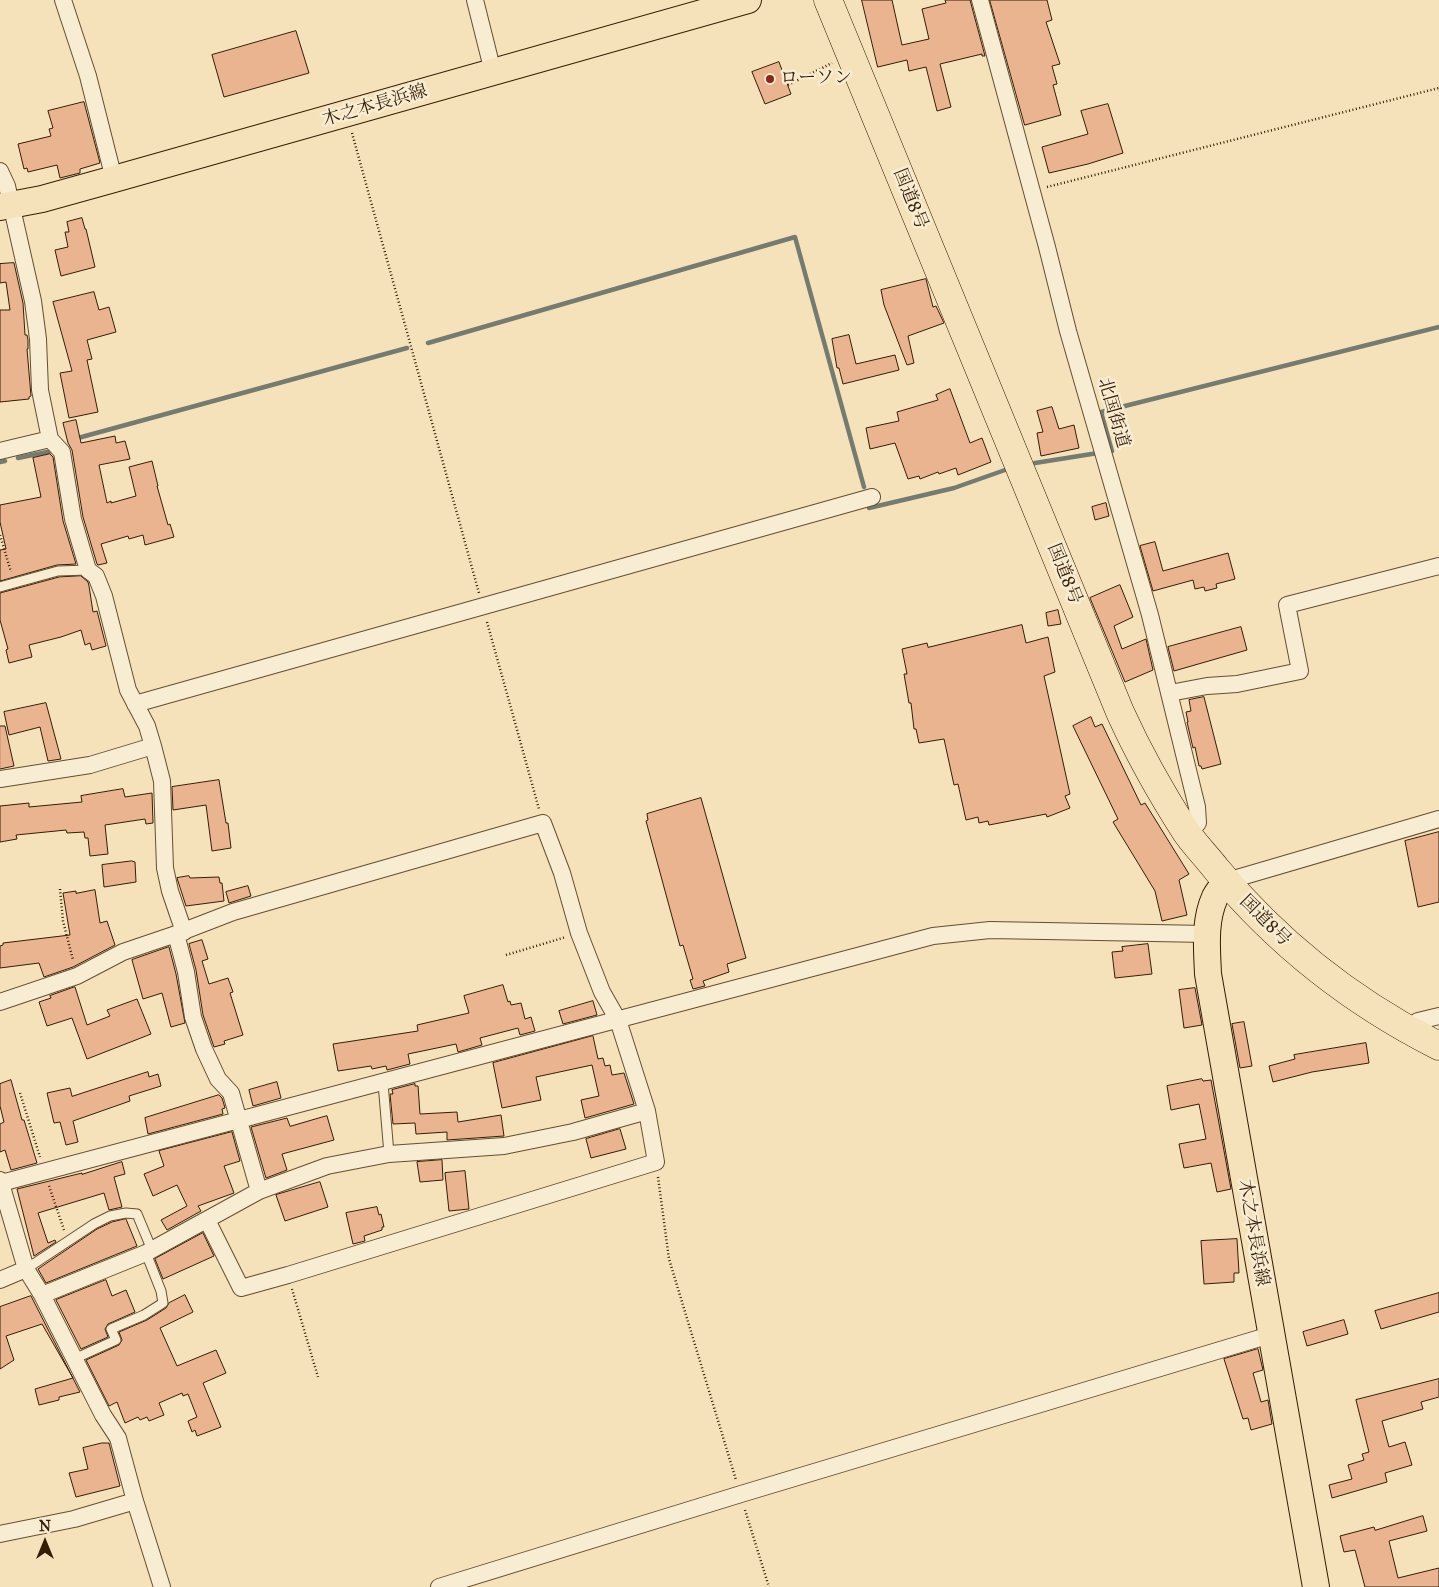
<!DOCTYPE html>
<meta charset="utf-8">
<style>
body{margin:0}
#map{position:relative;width:1439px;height:1587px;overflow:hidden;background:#f5e2ba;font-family:"IM FELL Great Primer",serif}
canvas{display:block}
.north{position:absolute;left:20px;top:1517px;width:50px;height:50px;-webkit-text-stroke:4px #f8ecd2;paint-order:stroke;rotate:0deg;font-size:14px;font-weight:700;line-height:20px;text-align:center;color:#341c05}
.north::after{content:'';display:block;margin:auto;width:18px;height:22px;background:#341c05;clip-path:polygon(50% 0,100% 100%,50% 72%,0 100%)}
</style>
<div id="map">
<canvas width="1439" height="1587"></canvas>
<div class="north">N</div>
</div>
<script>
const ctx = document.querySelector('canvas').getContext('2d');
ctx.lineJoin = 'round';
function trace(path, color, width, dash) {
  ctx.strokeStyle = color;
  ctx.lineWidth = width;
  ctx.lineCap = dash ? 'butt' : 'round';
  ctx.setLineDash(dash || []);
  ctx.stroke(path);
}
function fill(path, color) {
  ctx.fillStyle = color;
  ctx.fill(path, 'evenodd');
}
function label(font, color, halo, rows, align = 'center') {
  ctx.font = font + ' "IM FELL Great Primer","Noto Serif JP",serif';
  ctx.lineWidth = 5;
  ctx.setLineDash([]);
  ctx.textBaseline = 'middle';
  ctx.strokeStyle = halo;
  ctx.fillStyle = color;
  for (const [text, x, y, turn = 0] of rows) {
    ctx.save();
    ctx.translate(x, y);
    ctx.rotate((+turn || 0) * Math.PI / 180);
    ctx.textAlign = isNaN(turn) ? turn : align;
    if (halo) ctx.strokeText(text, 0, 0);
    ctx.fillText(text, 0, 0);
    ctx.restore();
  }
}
const stream = new Path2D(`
 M 428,343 L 795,237 L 864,487
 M 78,438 L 407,348
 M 1112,451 L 1101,412 L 1439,327
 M 18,458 L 52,451
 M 0,462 L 5,461
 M 1035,463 L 1098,453
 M 869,508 L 954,488 L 1005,470`);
const building = new Path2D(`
 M 862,0 L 892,0 L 902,45 L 929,39 L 922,9 L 946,3 L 945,0 L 970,0 L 985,56 L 982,56 L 982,54 L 940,64 L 951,107 L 937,111 L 926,67 L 909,71 L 907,60 L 878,67 Z
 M 990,0 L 1047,0 L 1052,20 L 1046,22 L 1060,64 L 1052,66 L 1057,84 L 1053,85 L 1061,115 L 1025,125 Z
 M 296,31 L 309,73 L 224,97 L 212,55 Z
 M 779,62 L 791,94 L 765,104 L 752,72 Z
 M 84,102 L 100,163 L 80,169 L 80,173 L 60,178 L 57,165 L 28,172 L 27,168 L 24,169 L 18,144 L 51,136 L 49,129 L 53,128 L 48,111 Z
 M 1108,104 L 1123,153 L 1088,164 L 1049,173 L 1042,147 L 1088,134 L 1081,111 Z
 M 82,218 L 85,229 L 86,229 L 95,267 L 61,276 L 55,250 L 68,247 L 65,232 L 69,232 L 67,222 Z
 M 14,263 L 23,303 L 25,335 L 27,335 L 28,340 L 28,349 L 27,349 L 31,396 L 29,397 L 29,399 L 0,402 L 0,310 L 10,310 L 6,282 L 0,283 L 0,264 Z
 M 926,279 L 933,307 L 936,306 L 944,323 L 908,336 L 914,363 L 907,365 L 884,305 L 881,290 Z
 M 94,292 L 99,310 L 109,307 L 116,332 L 87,340 L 92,359 L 87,360 L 98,412 L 69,418 L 60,373 L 72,371 L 53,302 Z
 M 849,335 L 856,364 L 895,355 L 899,370 L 843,384 L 839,368 L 837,368 L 832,339 Z
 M 950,389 L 970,443 L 982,438 L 991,462 L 958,475 L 956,468 L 939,474 L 938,472 L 920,479 L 919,476 L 908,479 L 895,443 L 870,449 L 866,428 L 899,421 L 897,412 L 938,400 L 936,395 Z
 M 1052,407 L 1059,429 L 1074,425 L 1079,448 L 1041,456 L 1037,433 L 1043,432 L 1037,411 Z
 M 76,420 L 81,443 L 115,436 L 116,443 L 125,441 L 130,459 L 99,465 L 107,503 L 111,501 L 111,503 L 136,496 L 129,467 L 152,461 L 158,486 L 157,486 L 168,525 L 170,524 L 174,537 L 145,545 L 143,535 L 129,539 L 128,536 L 101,544 L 107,563 L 98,565 L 97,564 L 83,517 L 72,450 L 68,443 L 63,423 Z
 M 50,454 L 53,457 L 63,521 L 76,564 L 57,565 L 0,581 L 0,550 L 6,549 L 0,522 L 0,505 L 41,497 L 33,458 Z
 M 1106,503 L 1109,516 L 1095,520 L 1092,507 Z
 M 1155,542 L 1163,571 L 1228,553 L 1235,579 L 1216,584 L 1217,588 L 1205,591 L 1204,587 L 1195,589 L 1193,580 L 1153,591 L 1140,546 Z
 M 81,576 L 88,582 L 89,586 L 93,612 L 97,611 L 106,646 L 92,650 L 90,643 L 85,645 L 81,630 L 61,637 L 29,645 L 32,657 L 9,663 L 6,650 L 8,649 L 0,620 L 0,593 L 59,577 Z
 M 1120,585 L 1133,617 L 1114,626 L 1122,649 L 1146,639 L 1153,670 L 1125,682 L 1090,598 Z
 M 1058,610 L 1061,624 L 1048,626 L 1046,613 Z
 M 1022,625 L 1026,643 L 1048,637 L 1055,672 L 1044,676 L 1070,794 L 1065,796 L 1070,808 L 1047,817 L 1046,814 L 989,825 L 988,821 L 979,823 L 978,817 L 966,820 L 958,784 L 954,785 L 944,739 L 919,743 L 916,729 L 914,729 L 911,703 L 909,703 L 904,674 L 907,674 L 902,649 L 927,643 L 928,647 Z
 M 1241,627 L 1247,650 L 1174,671 L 1168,647 Z
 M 1204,697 L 1221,764 L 1202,769 L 1201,766 L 1199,766 L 1195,747 L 1193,748 L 1187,722 L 1188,722 L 1186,712 L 1191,711 L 1189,700 Z
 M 46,703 L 61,759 L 48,761 L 40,727 L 9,735 L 4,712 Z
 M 1091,717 L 1095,727 L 1102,724 L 1141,805 L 1145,803 L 1189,874 L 1179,880 L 1187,915 L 1162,921 L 1155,891 L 1113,822 L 1118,819 L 1073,726 Z
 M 0,726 L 5,726 L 14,766 L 0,769 Z
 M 219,780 L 226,823 L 228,823 L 231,848 L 212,851 L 206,805 L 173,810 L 172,787 Z
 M 123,789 L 125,797 L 152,793 L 153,823 L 146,824 L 145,819 L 105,825 L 108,854 L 90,856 L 88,838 L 85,838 L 84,832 L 67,833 L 66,830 L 16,835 L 17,839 L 0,842 L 0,806 L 29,803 L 29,807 L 82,802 L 81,796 Z
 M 701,798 L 746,958 L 727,964 L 729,972 L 703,981 L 705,986 L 693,989 L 690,980 L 693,979 L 683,945 L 680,946 L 646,821 L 648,820 L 647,814 Z
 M 1439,832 L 1439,902 L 1418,907 L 1405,841 Z
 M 132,861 L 135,862 L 136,882 L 104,887 L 102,865 Z
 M 189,876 L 190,878 L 219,877 L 220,883 L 222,883 L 224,901 L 186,906 L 177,878 Z
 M 248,886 L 251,896 L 229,903 L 226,892 Z
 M 95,890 L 100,923 L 107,921 L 115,945 L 73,967 L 44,977 L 39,963 L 0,968 L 0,946 L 3,945 L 3,943 L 70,935 L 63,893 L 76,891 L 76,893 Z
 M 202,940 L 208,959 L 202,961 L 209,984 L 228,978 L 233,992 L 230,993 L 243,1035 L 224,1041 L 225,1044 L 214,1047 L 203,1015 L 196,970 L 189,944 Z
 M 1148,944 L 1152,974 L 1115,978 L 1112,952 L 1123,951 L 1122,947 Z
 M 169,947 L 176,974 L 185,1023 L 171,1027 L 162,993 L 143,999 L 132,960 Z
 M 503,985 L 508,1002 L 510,1001 L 511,1005 L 521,1003 L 525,1019 L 531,1017 L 535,1031 L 520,1035 L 518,1028 L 480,1038 L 482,1045 L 458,1052 L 456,1044 L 408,1054 L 410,1064 L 387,1070 L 386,1066 L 372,1069 L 371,1066 L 338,1071 L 333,1044 L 418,1031 L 417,1025 L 469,1013 L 464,996 Z
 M 75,987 L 87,1025 L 110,1016 L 107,1010 L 137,999 L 151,1034 L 87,1059 L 72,1018 L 47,1026 L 39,1002 L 51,998 L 50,996 Z
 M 1195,988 L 1202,1025 L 1184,1028 L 1179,990 Z
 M 593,1001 L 597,1015 L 563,1024 L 559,1011 Z
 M 1244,1022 L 1252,1066 L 1240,1068 L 1232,1024 Z
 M 593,1036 L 598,1059 L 603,1058 L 605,1066 L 610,1065 L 612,1075 L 624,1073 L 634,1104 L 585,1118 L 581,1100 L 599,1096 L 592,1065 L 536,1077 L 541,1100 L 502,1108 L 493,1063 Z
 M 1366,1043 L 1369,1063 L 1312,1072 L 1273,1082 L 1269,1066 L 1295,1059 L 1294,1055 Z
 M 148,1072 L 149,1077 L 158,1074 L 161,1086 L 129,1096 L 130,1101 L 73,1121 L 78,1142 L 66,1145 L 60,1122 L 54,1123 L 47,1093 L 70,1088 L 72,1096 Z
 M 1202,1079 L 1203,1081 L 1211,1080 L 1231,1189 L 1217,1192 L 1211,1163 L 1184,1168 L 1179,1144 L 1206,1139 L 1199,1104 L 1171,1110 L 1167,1086 Z
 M 11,1080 L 22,1120 L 24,1120 L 37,1163 L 11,1170 L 5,1150 L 0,1152 L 0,1124 L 4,1122 L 0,1106 L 0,1084 Z
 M 277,1082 L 281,1098 L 253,1106 L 249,1090 Z
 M 415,1084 L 415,1086 L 418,1086 L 420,1114 L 457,1112 L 458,1122 L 501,1115 L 504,1136 L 447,1140 L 447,1132 L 416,1134 L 415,1123 L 393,1124 L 390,1094 L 393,1094 L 392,1090 Z
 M 219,1095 L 222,1098 L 225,1108 L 222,1109 L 223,1114 L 148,1134 L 145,1118 Z
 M 327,1116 L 334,1140 L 282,1154 L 287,1170 L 266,1178 L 251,1127 L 287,1118 L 290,1126 Z
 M 620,1129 L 626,1149 L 591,1158 L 586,1139 Z
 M 232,1132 L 240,1161 L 224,1166 L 234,1193 L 198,1206 L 201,1211 L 167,1230 L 161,1220 L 187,1206 L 177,1185 L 153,1196 L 144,1174 L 164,1166 L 159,1151 Z
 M 442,1160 L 443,1180 L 420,1182 L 417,1162 Z
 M 122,1162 L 125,1174 L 114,1177 L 122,1207 L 109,1210 L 104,1193 L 38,1213 L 48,1243 L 55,1240 L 56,1242 L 34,1256 L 17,1189 L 82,1173 L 82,1174 Z
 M 465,1171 L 469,1209 L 449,1211 L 445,1173 Z
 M 320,1182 L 328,1207 L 285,1221 L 276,1195 Z
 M 377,1207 L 379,1215 L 381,1214 L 384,1227 L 382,1227 L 382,1230 L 364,1236 L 365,1241 L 353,1244 L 346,1213 Z
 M 126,1219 L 137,1246 L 46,1283 L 38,1269 L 97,1229 L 112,1222 Z
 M 203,1233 L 214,1256 L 163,1279 L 155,1259 Z
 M 1237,1239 L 1239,1273 L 1234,1273 L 1234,1282 L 1204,1284 L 1201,1241 Z
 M 106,1280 L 112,1296 L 126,1290 L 135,1312 L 108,1324 L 105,1329 L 108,1337 L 81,1349 L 56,1300 Z
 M 1439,1293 L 1439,1312 L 1381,1329 L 1375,1311 Z
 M 185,1295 L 193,1312 L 160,1328 L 177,1366 L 216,1350 L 226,1373 L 203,1383 L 221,1427 L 197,1436 L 195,1430 L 192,1432 L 188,1421 L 197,1417 L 188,1394 L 183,1396 L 182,1393 L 159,1403 L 164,1415 L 149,1421 L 147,1417 L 140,1420 L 138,1417 L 125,1423 L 117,1402 L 109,1406 L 86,1360 L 119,1345 L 122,1340 L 119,1332 L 147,1320 L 166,1308 L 169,1303 Z
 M 31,1296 L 80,1392 L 59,1397 L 59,1400 L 39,1405 L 35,1389 L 73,1378 L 42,1324 L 6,1336 L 14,1360 L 0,1369 L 0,1307 Z
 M 1344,1320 L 1348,1334 L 1307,1346 L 1303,1332 Z
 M 1258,1349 L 1263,1370 L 1253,1373 L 1261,1402 L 1268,1400 L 1272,1424 L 1251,1430 L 1248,1418 L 1243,1419 L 1224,1359 Z
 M 1439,1379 L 1439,1397 L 1421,1402 L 1423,1409 L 1382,1421 L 1389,1447 L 1405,1442 L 1412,1465 L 1385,1473 L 1387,1482 L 1332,1498 L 1329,1485 L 1352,1479 L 1348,1465 L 1364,1460 L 1362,1454 L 1369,1452 L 1356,1400 Z
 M 102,1443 L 109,1443 L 120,1486 L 76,1497 L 69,1473 L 88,1469 L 83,1448 Z
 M 1423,1516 L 1427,1531 L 1389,1541 L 1398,1578 L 1439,1568 L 1439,1587 L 1365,1587 L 1355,1550 L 1344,1552 L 1340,1536 L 1374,1527 L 1375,1530 Z`);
const path = new Path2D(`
 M 788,85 L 832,63
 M 352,133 L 479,593
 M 1047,187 L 1439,88
 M 0,535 L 11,572
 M 487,622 L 539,809
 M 60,889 L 63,921 L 73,960
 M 506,955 L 566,937
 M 20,1093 L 40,1157
 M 658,1177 L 669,1259 L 736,1480
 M 49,1186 L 64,1230
 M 292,1289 L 318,1377
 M 745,1510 L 769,1587`);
const service = new Path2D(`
 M 0,587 L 58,571 L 88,570
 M 383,1083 L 389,1154
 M 26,1269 L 94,1224 L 110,1216 L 126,1213 L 137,1214 L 152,1250
 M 74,1359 L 116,1340 L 111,1329 L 144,1315 L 163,1303 L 161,1291 L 146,1253`);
const minor = new Path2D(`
 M 63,0 L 88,76 L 114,179
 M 475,0 L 493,72
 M 980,0 L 1047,247 L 1068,331 L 1150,615 L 1197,807 L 1198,823 L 1187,834
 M 0,171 L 7,186 L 33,301 L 38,339 L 40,390 L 50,439 L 0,451
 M 50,439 L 62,452 L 73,519 L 88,570 L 96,576 L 104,596 L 128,690 L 147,726 L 153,746 L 162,781 L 165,868 L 170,891 L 184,932
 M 1170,693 L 1207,686 L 1237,684 L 1300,671 L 1287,605 L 1439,566
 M 135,704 L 872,497
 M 0,779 L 90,765 L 153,746
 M 1227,881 L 1439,819
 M 176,934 L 186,972 L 193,1017 L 204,1049 L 218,1079 L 231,1093 L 259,1191
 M 0,1002 L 77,976 L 123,952 L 176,934 L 233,912 L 543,823 L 562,873 L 579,933 L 602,992 L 618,1020 L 647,1111 L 656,1162 L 288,1275 L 241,1288 L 207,1220
 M 1407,1030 L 1418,1021 L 1439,1016
 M 0,1180 L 26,1269 L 42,1295 L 103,1415 L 118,1438 L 135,1501 L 162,1587
 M 1,1183 L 933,936 L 990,930 L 1207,934
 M 0,1280 L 26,1269
 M 42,1295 L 146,1253 L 259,1191 L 327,1166 L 389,1154 L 504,1146 L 573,1132 L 647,1111
 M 0,1534 L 74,1519 L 135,1501
 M 439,1587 L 741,1494 L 1270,1335`);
const primary = new Path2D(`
 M 0,207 L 42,199 L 114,179 L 748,0
 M 1227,881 C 1223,886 1218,891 1215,897 C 1204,921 1207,949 1208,974 L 1316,1587`);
const trunk = new Path2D(`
 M 828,0 L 1120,712 C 1139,754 1161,793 1186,832 C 1195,845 1207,857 1217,870 C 1279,945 1352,1002 1439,1046`);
const markers = [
 [770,79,5,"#8f2418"]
];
const poiNames = [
 ["ローソン",780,79]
];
const streetNames = [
 ["木之本長浜線",375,106,-16],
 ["国道8号",910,199,68],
 ["北国街道",1113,413,74],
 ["国道8号",1064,574,68],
 ["国道8号",1265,921,45],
 ["木之本長浜線",1253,1233,80]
];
trace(stream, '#767b72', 4.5);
fill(building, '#eab491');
trace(building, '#341c05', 1);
trace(service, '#644e32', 11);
trace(minor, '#644e32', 18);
trace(primary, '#341c05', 28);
trace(trunk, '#341c05', 29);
trace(path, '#341c05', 2.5, [1, 2.5]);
trace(service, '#f8ecd2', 9);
trace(minor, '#f8ecd2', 16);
trace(primary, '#f5e2ba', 26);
trace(trunk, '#f5e2ba', 28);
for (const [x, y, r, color] of markers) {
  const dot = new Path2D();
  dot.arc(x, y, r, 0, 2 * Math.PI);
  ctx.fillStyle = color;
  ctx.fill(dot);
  trace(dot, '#f8ecd2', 2);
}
label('18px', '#341c05', '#f8ecd2', poiNames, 'left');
label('18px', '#341c05', '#f8ecd2', streetNames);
</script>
